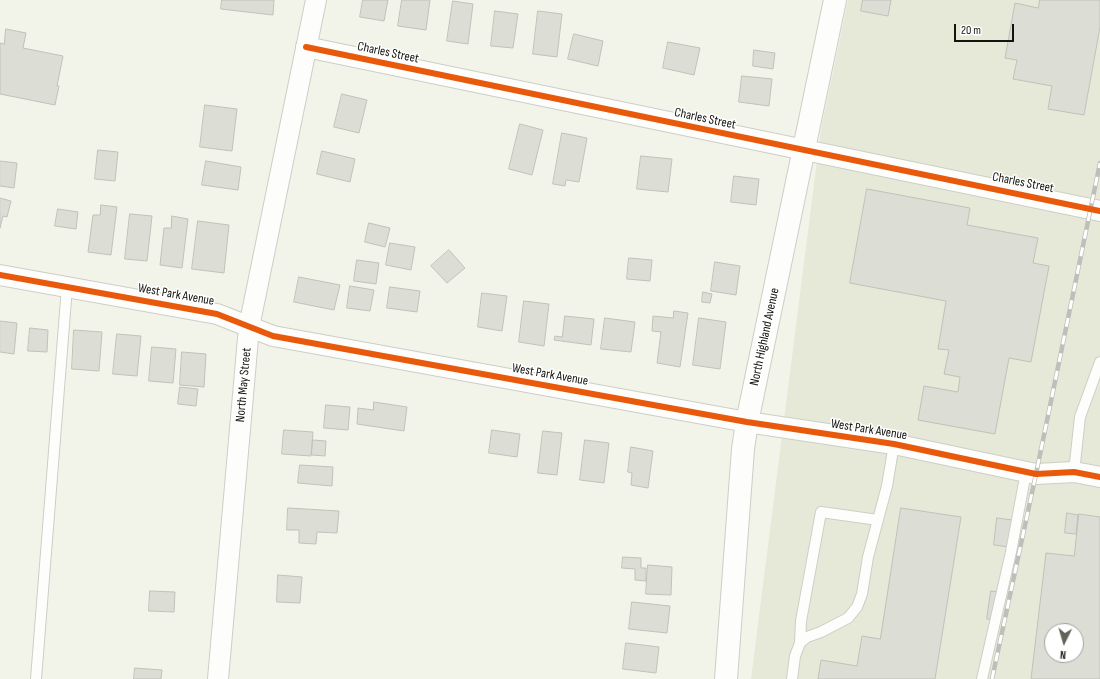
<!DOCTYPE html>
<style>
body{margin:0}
#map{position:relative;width:1100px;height:679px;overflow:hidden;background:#f2f4e9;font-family:"Sofia Sans Condensed",sans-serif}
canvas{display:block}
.north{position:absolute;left:1044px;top:623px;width:40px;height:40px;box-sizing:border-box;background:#fff;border:1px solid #a1a19e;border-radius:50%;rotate:185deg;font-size:11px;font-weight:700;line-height:16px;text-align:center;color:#13140d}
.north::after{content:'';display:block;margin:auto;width:14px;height:18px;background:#61625a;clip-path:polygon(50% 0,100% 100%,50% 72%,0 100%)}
.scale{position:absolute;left:954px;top:24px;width:60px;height:18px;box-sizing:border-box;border:2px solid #13140d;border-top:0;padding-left:5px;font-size:12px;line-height:14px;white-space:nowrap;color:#13140d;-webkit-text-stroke:3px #fff;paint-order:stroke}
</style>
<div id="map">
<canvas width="1100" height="679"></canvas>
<div class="north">N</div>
<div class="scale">20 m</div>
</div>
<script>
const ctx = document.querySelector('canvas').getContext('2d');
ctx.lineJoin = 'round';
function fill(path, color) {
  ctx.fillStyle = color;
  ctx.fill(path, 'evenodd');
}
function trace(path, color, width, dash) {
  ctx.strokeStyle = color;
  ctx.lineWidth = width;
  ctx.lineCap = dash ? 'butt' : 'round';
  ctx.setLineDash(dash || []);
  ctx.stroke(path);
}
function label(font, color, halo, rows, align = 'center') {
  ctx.font = font + ' "Sofia Sans Condensed",sans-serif';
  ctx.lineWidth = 3;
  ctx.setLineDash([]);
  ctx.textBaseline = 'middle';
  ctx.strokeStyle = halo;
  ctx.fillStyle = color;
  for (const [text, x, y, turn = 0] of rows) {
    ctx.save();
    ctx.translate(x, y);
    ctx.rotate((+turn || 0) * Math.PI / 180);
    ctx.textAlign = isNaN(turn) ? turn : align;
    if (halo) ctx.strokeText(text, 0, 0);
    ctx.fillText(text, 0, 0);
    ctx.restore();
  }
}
const built = new Path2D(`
 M 848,0 L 1100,0 L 1100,679 L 751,679 L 821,129 ZM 1052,631 L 1076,631 L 1076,655 L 1052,655 Z`);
const building = new Path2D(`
 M 222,0 L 274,0 L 273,15 L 221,9 Z
 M 363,0 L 388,0 L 384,21 L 360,17 Z
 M 402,0 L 430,0 L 426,30 L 398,26 Z
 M 863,0 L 891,0 L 888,16 L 861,11 Z
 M 1040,0 L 1100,0 L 1100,27 L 1084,115 L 1048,109 L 1052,86 L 1013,79 L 1017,60 L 1005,58 L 1015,3 L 1038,8 Z
 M 453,1 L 473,4 L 468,44 L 447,41 Z
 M 495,11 L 518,14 L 513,48 L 491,46 Z
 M 538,11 L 562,14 L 557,57 L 533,54 Z
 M 6,29 L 26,33 L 23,48 L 63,56 L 57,86 L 59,86 L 55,105 L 0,94 L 0,43 L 4,44 Z
 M 574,34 L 603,41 L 598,66 L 568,59 Z
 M 668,42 L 700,48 L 694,75 L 663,68 Z
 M 754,50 L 775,53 L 773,69 L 753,66 Z
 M 742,76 L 772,79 L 769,106 L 739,102 Z
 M 342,94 L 367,100 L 359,133 L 334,127 Z
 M 205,105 L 237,109 L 232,151 L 200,147 Z
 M 520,124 L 543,130 L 532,175 L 509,169 Z
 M 562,133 L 587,138 L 579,182 L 566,180 L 565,186 L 553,184 Z
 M 98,150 L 118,152 L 115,181 L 95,179 Z
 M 322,151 L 355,159 L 350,182 L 317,174 Z
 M 641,156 L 672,159 L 668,192 L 637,189 Z
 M 0,161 L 17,163 L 14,188 L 0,186 Z
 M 206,161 L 241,167 L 238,190 L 202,185 Z
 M 734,176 L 759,179 L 756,205 L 731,202 Z
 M 867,189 L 970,208 L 967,225 L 1038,238 L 1033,263 L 1049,266 L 1031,362 L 1009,358 L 995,434 L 918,420 L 924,386 L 958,392 L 960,377 L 944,374 L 949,350 L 938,349 L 946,301 L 850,283 Z
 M 0,198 L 11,201 L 7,217 L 3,216 L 0,228 Z
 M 101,205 L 117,207 L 111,255 L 88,252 L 93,215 L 100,215 Z
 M 58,209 L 78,212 L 76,229 L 55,226 Z
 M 130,214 L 152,216 L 147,261 L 125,259 Z
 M 172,216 L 188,219 L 182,268 L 160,265 L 164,228 L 171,228 Z
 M 198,221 L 229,225 L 224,273 L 192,269 Z
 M 369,223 L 390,228 L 385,247 L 365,242 Z
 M 390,243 L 415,247 L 411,270 L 386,265 Z
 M 449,250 L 465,268 L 447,283 L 431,266 Z
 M 629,258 L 652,260 L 650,281 L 627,279 Z
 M 357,260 L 379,263 L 376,284 L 354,281 Z
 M 715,262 L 740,266 L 736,295 L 711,291 Z
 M 299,277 L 340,285 L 334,310 L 294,302 Z
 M 350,286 L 374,290 L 370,311 L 347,308 Z
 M 390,287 L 420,291 L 417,312 L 387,308 Z
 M 703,292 L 712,294 L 710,303 L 702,302 Z
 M 482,293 L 507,296 L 502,331 L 478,327 Z
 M 524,301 L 549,304 L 544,346 L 519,342 Z
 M 674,311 L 688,313 L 680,367 L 657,363 L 661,332 L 652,331 L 653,316 L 673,318 Z
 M 565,316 L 594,319 L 591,345 L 554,340 L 555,336 L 562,337 Z
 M 605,318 L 635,322 L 631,352 L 601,349 Z
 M 699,318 L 726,322 L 720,369 L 693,365 Z
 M 0,321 L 17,323 L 14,354 L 0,352 Z
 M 30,328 L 48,330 L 47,352 L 28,351 Z
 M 74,330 L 102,332 L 99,371 L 72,369 Z
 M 117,334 L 141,336 L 137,376 L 113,374 Z
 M 152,347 L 176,349 L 173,383 L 149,381 Z
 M 182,352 L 206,354 L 204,387 L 180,385 Z
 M 180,387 L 198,389 L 196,406 L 178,404 Z
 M 374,402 L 407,407 L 404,431 L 357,424 L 358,408 L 373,410 Z
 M 326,405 L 350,407 L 348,430 L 324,428 Z
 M 284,430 L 313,432 L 311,456 L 282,454 Z
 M 492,430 L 520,434 L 517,457 L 489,453 Z
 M 543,431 L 562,433 L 557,475 L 538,473 Z
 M 313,440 L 326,441 L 325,456 L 312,455 Z
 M 585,440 L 609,443 L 604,483 L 580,480 Z
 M 631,447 L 653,451 L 648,488 L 631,485 L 632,473 L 628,472 Z
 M 300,465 L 333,467 L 332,486 L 298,483 Z
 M 288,508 L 339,511 L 337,533 L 317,532 L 316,544 L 299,543 L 299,530 L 287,530 Z
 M 901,508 L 961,517 L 935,679 L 818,679 L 821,660 L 857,666 L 862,636 L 880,639 Z
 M 1067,513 L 1078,515 L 1076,534 L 1065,533 Z
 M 1079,514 L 1100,517 L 1100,679 L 1031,679 L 1046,553 L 1074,556 ZM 1052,631 L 1076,631 L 1076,655 L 1052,655 Z
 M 997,518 L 1012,520 L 1009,547 L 994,545 Z
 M 623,557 L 641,558 L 641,568 L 646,568 L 646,581 L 635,580 L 635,569 L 622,568 Z
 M 648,565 L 672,567 L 671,595 L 646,594 Z
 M 278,575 L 302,577 L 300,603 L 277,602 Z
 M 150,591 L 175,592 L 174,612 L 149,611 Z
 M 991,591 L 999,592 L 995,620 L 987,619 Z
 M 632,602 L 670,606 L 667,633 L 629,629 Z
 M 626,643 L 659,647 L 656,673 L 623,669 Z
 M 135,668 L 162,670 L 161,679 L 134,679 Z`);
const lane = new Path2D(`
 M 1074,472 L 1080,417 L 1100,362
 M 800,643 L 801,621 L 821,512 L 878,520
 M 36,679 L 67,287
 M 792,679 L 795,656 L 800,643 L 807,637 L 821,632 L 848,618 L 857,607 L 862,594 L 868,557 L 887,486 L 894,444
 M 982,679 L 1011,552 L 1026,472`);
const street = new Path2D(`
 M 306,47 L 1100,211
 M 0,275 L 217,314 L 273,336 L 747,422 L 894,444 L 1036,474 L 1074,472 L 1100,477
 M 218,679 L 249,327 L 316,0`);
const secondary = new Path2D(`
 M 726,679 L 743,449 L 747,422 L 835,0`);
const rail = new Path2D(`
 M 992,679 L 1036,474 L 1100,163`);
const cycleway = new Path2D(`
 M 306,47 L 1100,211
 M 0,275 L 217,314 L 273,336 L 747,422 L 894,444 L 1036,474 L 1074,472 L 1100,477`);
const streetNames = [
 ["Charles Street",388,53,12],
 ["Charles Street",705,119,12],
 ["Charles Street",1023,183,11],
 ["West Park Avenue",176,295,10],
 ["North Highland Avenue",765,337,-78],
 ["West Park Avenue",550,375,10],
 ["North May Street",244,385,-85],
 ["West Park Avenue",869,430,9]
];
fill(built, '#e6e9d7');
fill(building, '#dcddd5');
trace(building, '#c0c2ba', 1);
trace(lane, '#cdcec6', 12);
trace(street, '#cdcec6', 22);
trace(secondary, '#cdcec6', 24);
trace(lane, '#fdfdfc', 10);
trace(street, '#fdfdfc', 20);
trace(secondary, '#fdfdfc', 22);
trace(rail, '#bebebb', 4.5);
trace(rail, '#fff', 3, [9]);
trace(cycleway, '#e8590c', 6);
label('13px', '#13140d', '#fff', streetNames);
</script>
